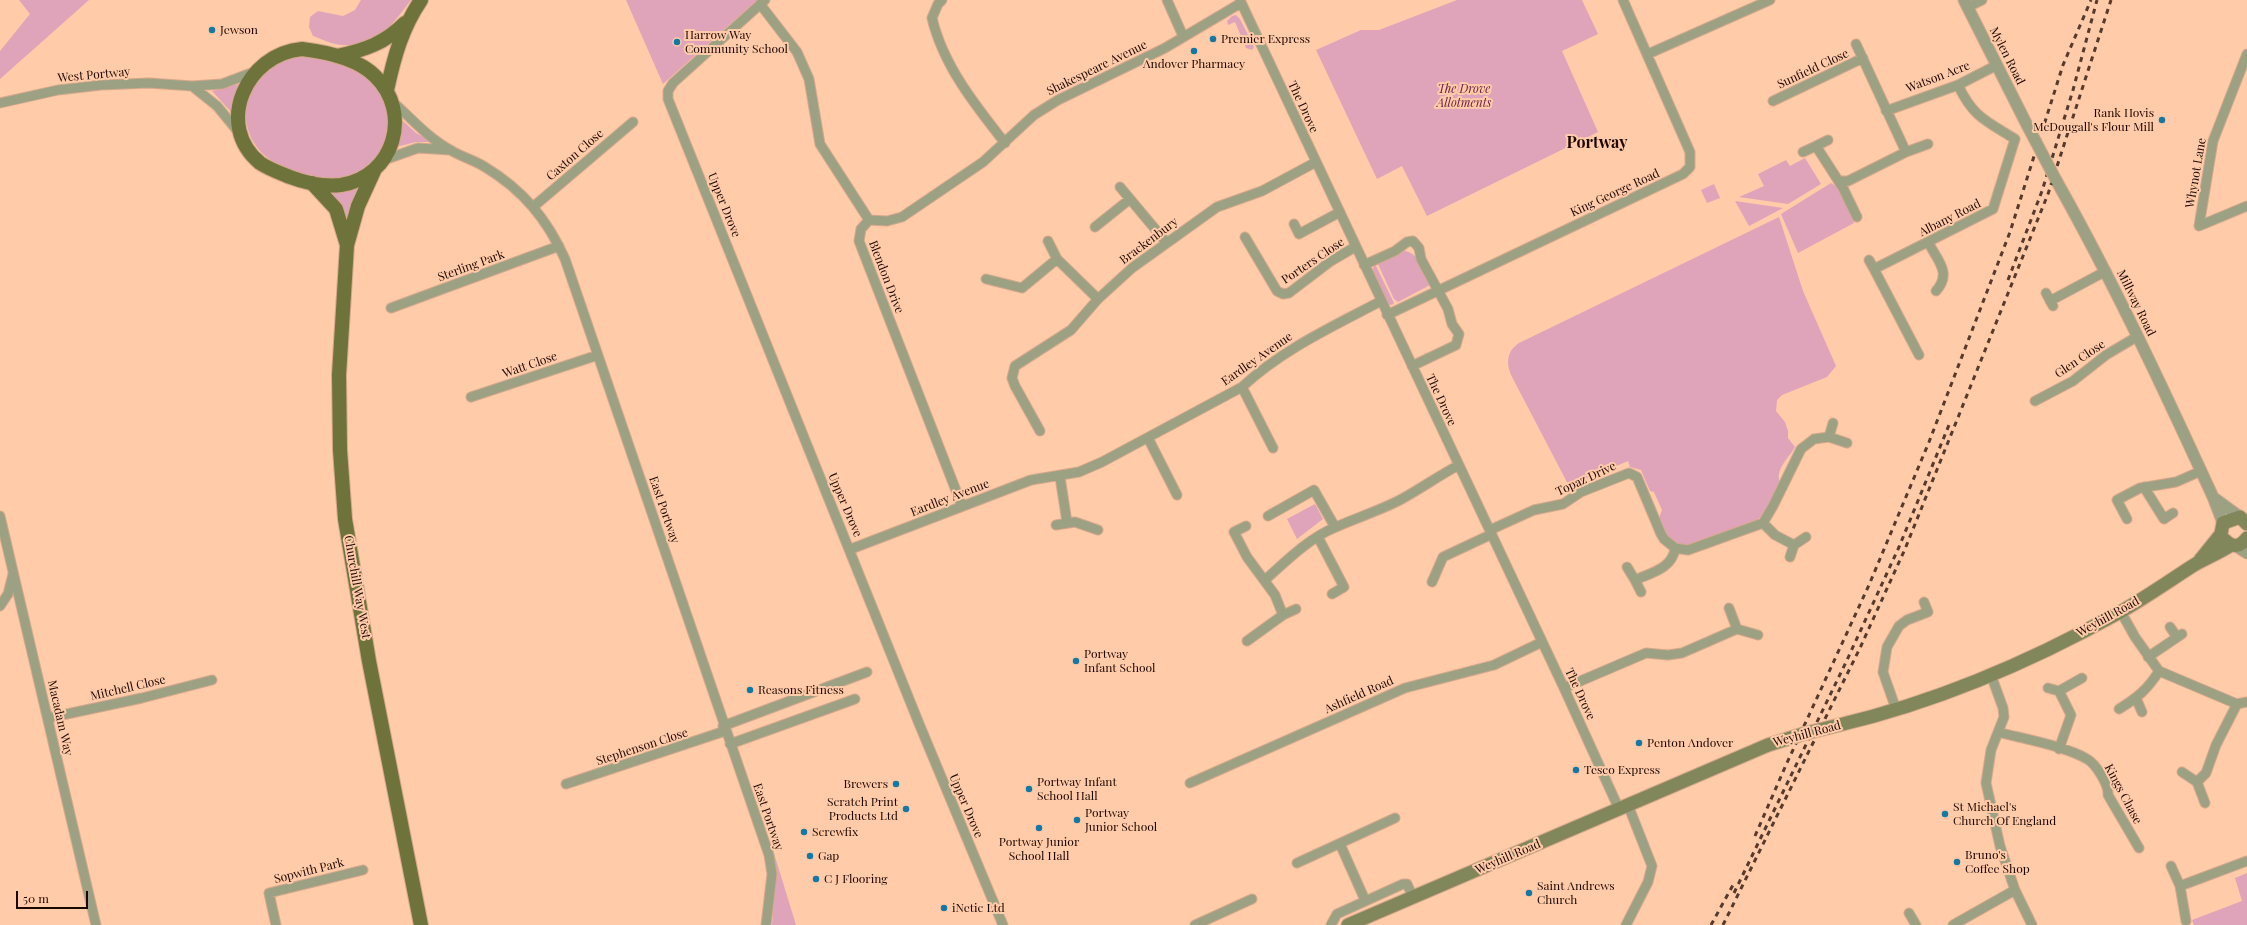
<!DOCTYPE html>
<style>
body{margin:0}
#map{position:relative;width:2247px;height:925px;overflow:hidden;background:#ffcba9;font-family:"Playfair Display",serif}
canvas{display:block}
.scale{position:absolute;left:16px;top:891px;width:72px;height:18px;box-sizing:border-box;border:2px solid #1c0700;border-top:0;padding-left:5px;font-size:12px;line-height:14px;white-space:nowrap;color:#1c0700;-webkit-text-stroke:3px #ffcba9;paint-order:stroke}
</style>
<div id="map">
<canvas width="2247" height="925"></canvas>
<div class="scale">50 m</div>
</div>
<script>
const ctx = document.querySelector('canvas').getContext('2d');
ctx.lineJoin = 'round';
function fill(path, color) {
  ctx.fillStyle = color;
  ctx.fill(path, 'evenodd');
}
function trace(path, color, width, dash) {
  ctx.strokeStyle = color;
  ctx.lineWidth = width;
  ctx.lineCap = dash ? 'butt' : 'round';
  ctx.setLineDash(dash || []);
  ctx.stroke(path);
}
function label(font, color, halo, rows, align = 'center') {
  ctx.font = font + ' "Playfair Display",serif';
  ctx.lineWidth = 4;
  ctx.setLineDash([]);
  ctx.textBaseline = 'middle';
  ctx.strokeStyle = halo;
  ctx.fillStyle = color;
  for (const [text, x, y, turn = 0] of rows) {
    ctx.save();
    ctx.translate(x, y);
    ctx.rotate((+turn || 0) * Math.PI / 180);
    ctx.textAlign = isNaN(turn) ? turn : align;
    if (halo) ctx.strokeText(text, 0, 0);
    ctx.fillText(text, 0, 0);
    ctx.restore();
  }
}
const green = new Path2D(`
 M 19,0 L 89,0 L 0,79 L 0,51 L 30,14 Z
 M 361,0 L 411,0 C 393,24 377,47 343,45 C 333,45 322,39 313,36 L 309,27 L 310,17 L 318,11 L 343,16 L 355,10 Z
 M 626,0 L 757,0 L 663,84 Z
 M 1457,0 L 1582,0 L 1598,34 L 1562,51 L 1598,132 L 1427,216 L 1402,166 L 1377,179 L 1316,50 L 1361,30 L 1379,30 Z
 M 1232,16 L 1236,15 L 1240,19 L 1254,47 L 1252,50 L 1246,48 L 1235,22 L 1228,25 L 1227,21 Z
 M 300,56 C 321,58 349,63 366,76 C 393,97 397,140 371,163 C 363,170 355,175 345,178 C 324,184 275,168 261,152 C 244,134 241,106 252,85 C 255,79 263,74 268,70 C 272,67 275,63 279,60 C 285,57 294,57 300,56 Z
 M 240,84 L 232,113 L 212,91 Z
 M 402,120 L 416,133 L 429,140 L 428,142 L 416,142 L 396,147 Z
 M 1805,158 L 1821,184 L 1788,204 L 1739,197 L 1764,186 L 1758,174 L 1786,160 L 1790,166 Z
 M 1831,183 L 1839,188 L 1854,223 L 1798,253 L 1781,214 Z
 M 1714,184 L 1720,198 L 1707,203 L 1701,190 Z
 M 360,185 L 347,224 L 344,211 L 331,192 Z
 M 1735,201 L 1783,208 L 1749,226 Z
 M 1779,217 L 1803,291 L 1836,366 L 1827,377 L 1782,395 L 1777,400 L 1776,411 L 1785,422 L 1788,431 L 1788,438 L 1795,447 C 1789,458 1773,471 1781,484 L 1763,515 L 1753,523 L 1691,546 L 1677,545 L 1667,537 L 1659,518 L 1662,510 L 1654,492 L 1650,491 L 1641,470 L 1630,467 L 1628,461 L 1569,486 L 1511,375 C 1506,362 1507,351 1519,343 Z
 M 1399,251 C 1418,248 1423,271 1430,285 L 1398,302 L 1394,299 L 1377,262 Z
 M 1375,264 L 1394,303 L 1392,305 L 1388,304 L 1372,271 Z
 M 1315,504 L 1323,519 L 1297,539 L 1287,519 Z
 M 769,837 L 796,925 L 772,925 L 776,871 Z
 M 2247,873 L 2247,925 L 2194,925 L 2192,920 L 2242,901 L 2235,878 Z`);
const minor = new Path2D(`
 M 765,0 L 673,83 L 668,91 L 668,99 L 920,726 L 1003,925
 M 942,0 L 938,4 L 932,18 C 943,65 975,105 1005,143
 M 1167,0 L 1183,36
 M 1240,0 L 1564,688 L 1619,809
 M 760,4 L 797,52 L 809,79 L 820,144 L 869,220 L 861,229 L 859,241 L 962,506
 M 1968,7 L 1982,0
 M 1648,54 L 1770,0
 M 2247,54 L 2213,141 L 2199,226 L 2247,206
 M 192,86 L 217,106 L 240,134
 M 1773,101 L 1863,58
 M 393,102 C 412,119 429,139 452,151 C 462,157 474,160 485,167 C 523,190 547,219 565,259 L 769,855 L 772,874 L 766,925
 M 0,103 L 58,90 L 101,85 L 149,83 L 192,86 L 222,84 L 254,72
 M 1886,111 L 1958,85 L 1997,65
 M 1816,146 L 1828,140
 M 1803,152 L 1816,146 L 1843,188 L 1857,217
 M 1906,152 L 1928,144
 M 384,160 L 418,148 L 450,150
 M 1839,181 L 1848,181 L 1906,152 L 1856,44
 M 1120,187 L 1166,242
 M 533,207 L 633,122
 M 869,220 L 887,221 L 902,217 L 983,162 L 1034,115 L 1058,100 L 1165,48 L 1241,3
 M 1294,224 L 1299,234 L 1340,212
 M 1095,227 L 1130,199
 M 1245,237 L 1277,291 L 1283,294 L 1289,293 L 1331,261 L 1355,247
 M 1048,241 L 1057,259 L 1098,299
 M 1928,242 C 1938,261 1952,273 1936,291
 M 1869,260 L 1874,269
 M 1364,265 L 1395,251 L 1407,242 L 1413,241 L 1419,248 L 1421,259 L 1448,309 L 1452,324 L 1459,334 L 1456,345 L 1412,366
 M 986,279 L 1022,288 L 1057,259
 M 2046,293 L 2053,306
 M 2050,301 L 2106,271
 M 391,308 L 559,246
 M 1387,315 L 1683,174 L 1690,167 L 1690,152 L 1623,0
 M 1919,355 L 1874,269 L 1993,209 L 2015,139 C 1986,121 1973,117 1958,85
 M 1242,387 L 1273,448
 M 471,397 L 598,355
 M 2035,401 L 2073,381 L 2106,355 L 2138,336
 M 1040,431 L 1015,386 L 1012,378 L 1015,366 L 1071,330 L 1098,299 L 1132,268 L 1217,207 L 1262,191 L 1316,162
 M 1829,437 L 1833,423
 M 1148,438 L 1177,495
 M 1060,477 L 1067,522
 M 2144,487 L 2164,519 L 2173,513
 M 0,516 L 96,925
 M 1268,516 L 1314,490 L 1335,527
 M 2127,519 L 2117,500 L 2140,488 L 2176,482 L 2201,471
 M 1763,523 L 1775,535 L 1794,545 L 1790,557
 M 1056,525 L 1075,522 L 1098,530
 M 1246,526 L 1234,532 L 1247,557 L 1275,595 L 1283,615 L 1247,641
 M 1490,530 L 1534,510 L 1563,504 L 1581,492 L 1629,473 L 1637,477 L 1661,534 L 1664,539 L 1675,548
 M 1318,537 L 1344,587 L 1332,594
 M 1794,545 L 1806,537
 M 851,549 L 1031,480 L 1079,472 L 1102,462 L 1242,387 C 1283,349 1332,327 1381,301
 M 1627,567 L 1635,580 C 1651,573 1673,568 1675,548 L 1688,550 L 1763,523 L 1773,506 L 1801,449 L 1814,439 L 1829,437 L 1847,443
 M 1265,580 C 1286,561 1309,538 1336,527 C 1356,518 1378,511 1398,501 C 1419,490 1438,476 1459,465
 M 1635,580 L 1641,592
 M 1432,582 L 1443,557 L 1492,534
 M 0,606 L 8,594 L 13,574
 M 2121,612 L 2135,637 L 2159,671 L 2237,704 L 2247,702
 M 1283,615 L 1296,609
 M 2170,627 L 2177,637
 M 1737,629 L 1758,635
 M 2148,657 L 2182,634
 M 1564,688 L 1646,653 L 1668,655 L 1682,653 L 1737,629 L 1729,608
 M 2048,688 L 2059,691
 M 2136,698 L 2142,712
 M 1896,709 L 1883,672 L 1887,647 L 1899,626 L 1907,620 L 1928,612 L 1924,602
 M 2119,709 C 2137,698 2148,689 2159,671
 M 48,718 L 142,698 L 212,680
 M 723,726 L 867,672
 M 1998,732 C 2024,739 2065,746 2087,759 C 2096,764 2109,785 2108,795 L 2139,848
 M 730,744 L 855,699
 M 2059,749 L 2071,715 L 2059,691 L 2082,678
 M 2182,772 L 2197,782 L 2205,803
 M 2197,782 L 2206,773 L 2216,745 L 2237,704
 M 1190,783 L 1405,688 L 1494,665 L 1542,642
 M 566,784 L 725,731
 M 1340,844 L 1365,900
 M 1297,863 L 1395,818
 M 2171,866 L 2180,886 L 2247,861
 M 2180,886 L 2186,921
 M 2015,890 L 2032,925
 M 1909,913 L 1916,925
 M 276,925 L 269,893 L 363,870
 M 1195,925 L 1252,899
 M 1331,925 L 1337,914 L 1403,884 L 1407,884 L 1413,897
 M 1626,925 L 1648,882 L 1652,866 L 1628,805
 M 1953,925 L 2015,890 L 2000,846 L 1986,783 L 1991,750 L 2004,717 L 2003,708 L 1991,675`);
const tertiary = new Path2D(`
 M 1964,0 L 2027,125
 M 2056,180 C 2114,283 2164,390 2213,497 L 2223,523
 M 2214,498 L 2240,517
 M 2236,546 L 2247,553`);
const secondary = new Path2D(`
 M 2225,540 C 2233,548 2240,547 2247,538
 M 2200,560 L 2221,534 L 2223,523 L 2240,517 L 2247,524
 M 1839,725 C 1937,702 2032,661 2120,612 C 2145,598 2169,581 2194,565 C 2206,558 2219,553 2231,545
 M 1348,925 L 1768,745`);
const primary = new Path2D(`
 M 302,49 C 327,52 357,58 375,76 C 413,113 394,177 341,185 C 324,187 306,183 290,177 C 280,173 269,169 260,163 C 214,125 246,54 302,49 Z
 M 337,56 C 365,50 385,43 405,23
 M 387,90 C 394,57 402,28 421,0
 M 312,183 L 336,209 L 347,245 L 339,375 L 340,450 L 345,519 L 369,661 L 421,925
 M 347,245 L 358,206 L 374,171`);
const rail = new Path2D(`
 M 2008,280 L 2042,191 L 2073,90 L 2097,0
 M 1755,836 L 1786,765 L 1869,585 L 1929,442 L 2010,232 L 2063,65 L 2091,0
 M 1734,893 L 1847,660 L 1899,547 L 1949,425
 M 1711,925 L 1733,885
 M 1723,925 L 1860,648 L 1905,549 L 2048,194 L 2111,0`);
const tertiaryBridge = new Path2D(`
 M 2027,125 L 2056,180`);
const secondaryBridge = new Path2D(`
 M 1768,745 L 1803,734 L 1839,725`);
const markers = [
 [212,30,4,"#1478a4"],
 [1213,39,4,"#1478a4"],
 [677,42,4,"#1478a4"],
 [1194,51,4,"#1478a4"],
 [2162,120,4,"#1478a4"],
 [1076,661,4,"#1478a4"],
 [750,690,4,"#1478a4"],
 [1639,743,4,"#1478a4"],
 [1576,770,4,"#1478a4"],
 [896,784,4,"#1478a4"],
 [1029,789,4,"#1478a4"],
 [906,809,4,"#1478a4"],
 [1945,814,4,"#1478a4"],
 [1077,820,4,"#1478a4"],
 [1039,828,4,"#1478a4"],
 [804,832,4,"#1478a4"],
 [810,856,4,"#1478a4"],
 [1957,862,4,"#1478a4"],
 [816,879,4,"#1478a4"],
 [1529,893,4,"#1478a4"],
 [944,908,4,"#1478a4"]
];
const poiNames = [
 ["Jewson",220,30],
 ["Harrow Way",685,35],
 ["Community School",685,49],
 ["Premier Express",1221,39],
 ["Andover Pharmacy",1194,64,"center"],
 ["Rank Hovis",2154,113,"right"],
 ["McDougall's Flour Mill",2154,127,"right"],
 ["Portway",1084,654],
 ["Infant School",1084,668],
 ["Reasons Fitness",758,690],
 ["Penton Andover",1647,743],
 ["Tesco Express",1584,770],
 ["Portway Infant",1037,782],
 ["School Hall",1037,796],
 ["Brewers",888,784,"right"],
 ["Scratch Print",898,802,"right"],
 ["Products Ltd",898,816,"right"],
 ["St Michael's",1953,807],
 ["Church Of England",1953,821],
 ["Portway",1085,813],
 ["Junior School",1085,827],
 ["Screwfix",812,832],
 ["Portway Junior",1039,842,"center"],
 ["School Hall",1039,856,"center"],
 ["Bruno's",1965,855],
 ["Coffee Shop",1965,869],
 ["Gap",818,856],
 ["C J Flooring",824,879],
 ["Saint Andrews",1537,886],
 ["Church",1537,900],
 ["iNetic Ltd",952,908]
];
const streetNames = [
 ["Mylen Road",2007,56,63],
 ["Shakespeare Avenue",1097,68,-26],
 ["Sunfield Close",1813,69,-25],
 ["West Portway",94,75,-5],
 ["Watson Acre",1938,77,-21],
 ["The Drove",1303,107,65],
 ["Caxton Close",575,155,-41],
 ["Whynot Lane",2196,173,-80],
 ["King George Road",1615,193,-25],
 ["Upper Drove",724,205,68],
 ["Albany Road",1950,218,-27],
 ["Brackenbury",1149,241,-37],
 ["Porters Close",1313,261,-34],
 ["Sterling Park",471,266,-20],
 ["Blendon Drive",886,277,69],
 ["Millway Road",2136,303,64],
 ["Eardley Avenue",1257,359,-35],
 ["Glen Close",2080,359,-34],
 ["Watt Close",530,365,-19],
 ["The Drove",1441,400,65],
 ["Topaz Drive",1586,479,-25],
 ["Eardley Avenue",950,498,-21],
 ["Upper Drove",845,505,67],
 ["East Portway",664,510,71],
 ["Churchill Way West",357,587,80],
 ["Weyhill Road",2108,617,-29],
 ["Mitchell Close",128,688,-13],
 ["The Drove",1580,694,65],
 ["Ashfield Road",1359,695,-24],
 ["Macadam Way",60,718,77],
 ["Weyhill Road",1807,734,-15],
 ["Stephenson Close",642,747,-18],
 ["Kings Chase",2123,794,62],
 ["Upper Drove",966,806,67],
 ["East Portway",768,817,71],
 ["Weyhill Road",1508,857,-23],
 ["Sopwith Park",309,871,-14]
];
const parkNames = [
 ["The Drove",1464,89],
 ["Allotments",1464,103]
];
const districtNames = [
 ["Portway",1597,143]
];
fill(green, '#dfa4ba');
trace(minor, '#d6a88b', 11);
trace(tertiary, '#d6a88b', 13);
trace(secondary, '#d6a88b', 15);
trace(primary, '#d6a88b', 16);
trace(minor, '#9da184', 9);
trace(tertiary, '#9da184', 11);
trace(secondary, '#81875a', 13);
trace(primary, '#6d733b', 14);
trace(rail, '#583a2c', 3, [5, 5]);
trace(tertiaryBridge, '#d6a88b', 13, []);
trace(secondaryBridge, '#d6a88b', 15, []);
trace(tertiaryBridge, '#9da184', 11);
trace(secondaryBridge, '#81875a', 13);
for (const [x, y, r, color] of markers) {
  const dot = new Path2D();
  dot.arc(x, y, r, 0, 2 * Math.PI);
  ctx.fillStyle = color;
  ctx.fill(dot);
  trace(dot, '#ffcba9', 1.5);
}
label('12px', '#1c0700', '#ffcba9', poiNames, 'left');
label('12px', '#1c0700', '#ffcba9', streetNames);
label('italic 12px', '#6b2145', '#ffcba9', parkNames);
label('bold 16px', '#1c0700', '#ffcba9', districtNames);
</script>
